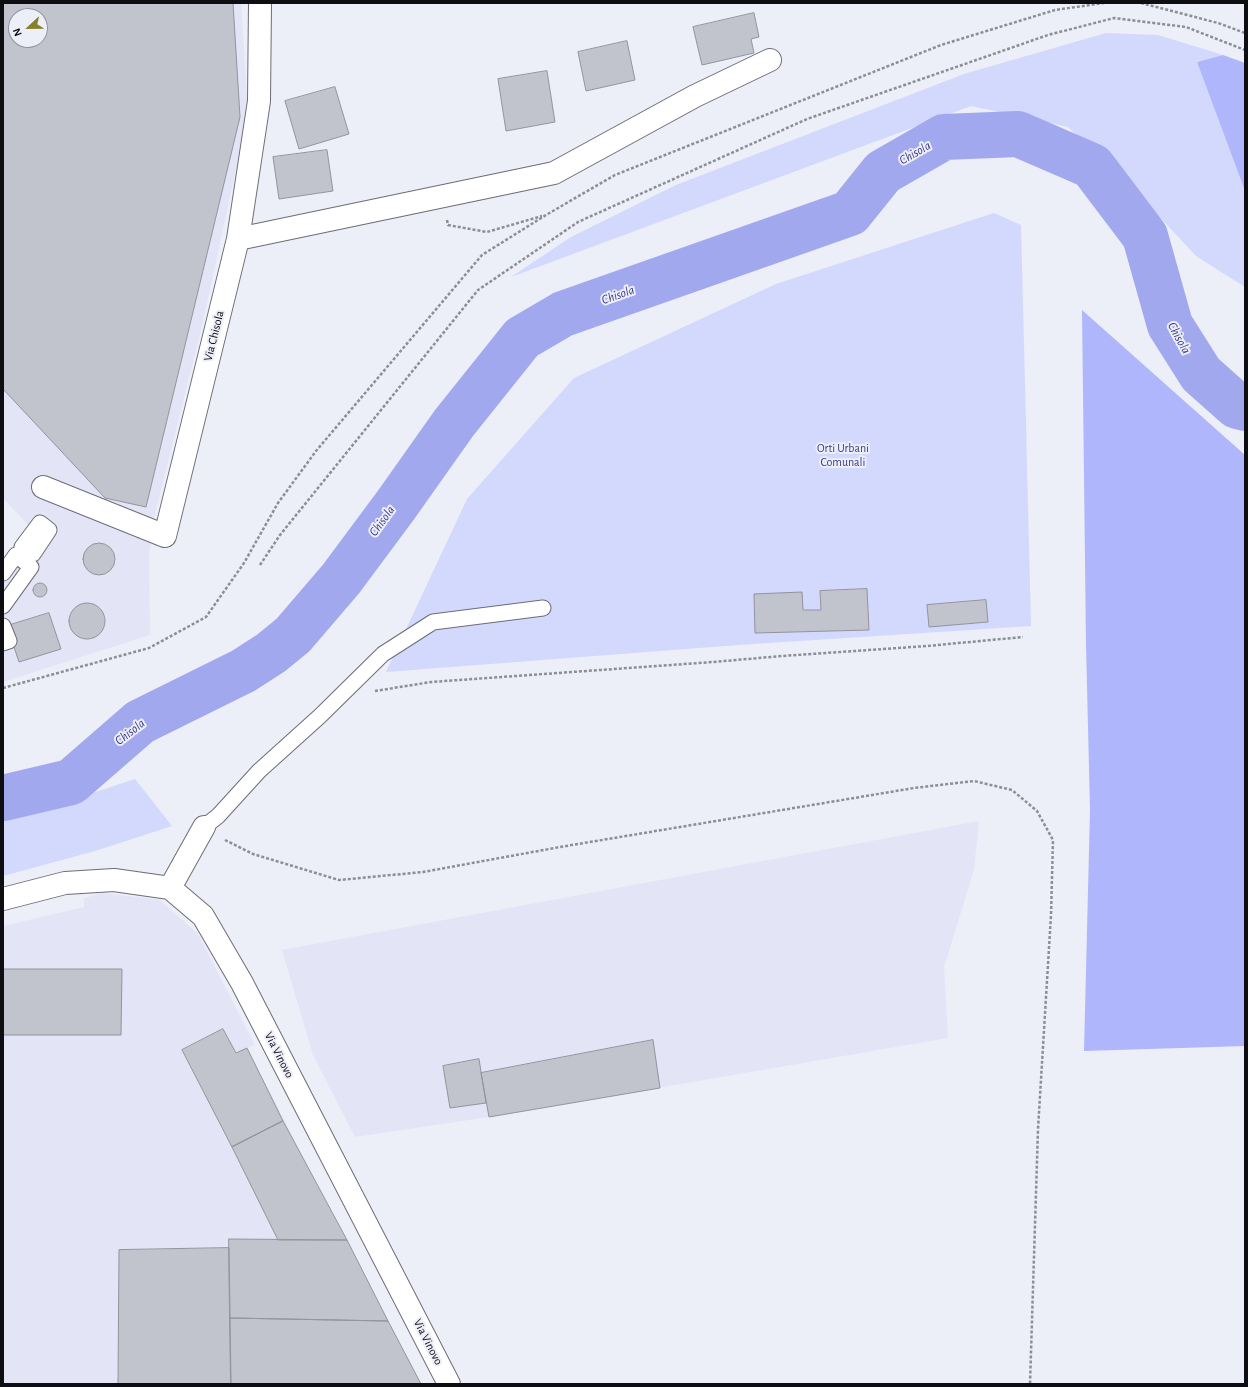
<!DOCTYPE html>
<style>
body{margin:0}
#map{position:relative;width:1248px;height:1387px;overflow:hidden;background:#eceef8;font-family:"Alegreya Sans",sans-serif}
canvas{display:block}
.frame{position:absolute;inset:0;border:4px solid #0e0e12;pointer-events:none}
.north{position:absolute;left:8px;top:8px;width:40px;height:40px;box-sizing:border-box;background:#eceef8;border:1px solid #93949c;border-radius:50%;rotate:248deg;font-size:11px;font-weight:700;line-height:16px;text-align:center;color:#0e0e12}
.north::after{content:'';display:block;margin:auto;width:14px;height:18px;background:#868129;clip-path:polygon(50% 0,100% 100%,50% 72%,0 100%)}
</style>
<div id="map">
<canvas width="1248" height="1387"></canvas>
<div class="frame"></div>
<div class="north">N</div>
</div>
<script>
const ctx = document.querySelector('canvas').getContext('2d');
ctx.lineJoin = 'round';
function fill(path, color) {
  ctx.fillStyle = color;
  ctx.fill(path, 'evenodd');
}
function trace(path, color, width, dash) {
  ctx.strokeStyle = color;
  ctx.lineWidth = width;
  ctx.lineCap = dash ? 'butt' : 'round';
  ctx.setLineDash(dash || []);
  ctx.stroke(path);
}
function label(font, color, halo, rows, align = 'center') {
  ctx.font = font + ' "Alegreya Sans",sans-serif';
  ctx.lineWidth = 4;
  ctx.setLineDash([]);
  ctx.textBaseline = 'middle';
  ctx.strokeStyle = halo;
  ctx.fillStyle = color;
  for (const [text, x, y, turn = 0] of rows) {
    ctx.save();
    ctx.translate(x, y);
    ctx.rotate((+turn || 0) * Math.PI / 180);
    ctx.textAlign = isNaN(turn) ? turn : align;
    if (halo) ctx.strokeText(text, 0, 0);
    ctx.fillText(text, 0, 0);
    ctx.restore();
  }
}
const built = new Path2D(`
 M 3,3 L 241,3 L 248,114 L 202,326 L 155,514 L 149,554 L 150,635 L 3,682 L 3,565 L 29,526 L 3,498 ZM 16,16 L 40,16 L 40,40 L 16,40 Z
 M 979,821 L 974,870 L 944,967 L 948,1038 L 489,1117 L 355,1137 L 313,1055 L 282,950 Z
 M 103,893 L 160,900 L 198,934 L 255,1045 L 247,1048 L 421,1384 L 3,1384 L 3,926 L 84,907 L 84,898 Z`);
const green = new Path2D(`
 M 1106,33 L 1158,35 L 1223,55 L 1197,62 L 1245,191 L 1245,287 L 1196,256 L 1156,213 L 1068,127 L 971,106 L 511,277 L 571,237 L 676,185 L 964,74 Z
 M 994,213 L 1021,225 L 1031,626 L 738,645 L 386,672 L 467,499 L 574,378 L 776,284 Z
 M 135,779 L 172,826 L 95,851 L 3,876 L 3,820 L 38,811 Z`);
const forest = new Path2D(`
 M 1223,55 L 1245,63 L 1245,191 L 1197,62 Z
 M 1082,310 L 1245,455 L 1245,1046 L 1084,1051 L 1090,810 L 1086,644 Z`);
const river = new Path2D(`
 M 3,798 L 71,782 L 140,722 L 243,671 L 271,653 L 293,635 L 341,579 L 396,505 L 454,423 L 522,338 L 563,314 L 850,213 L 883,172 L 944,137 L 1018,134 L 1092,166 L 1145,236 L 1170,325 L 1201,374 L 1237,406 L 1245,408`);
const building = new Path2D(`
 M 3,3 L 233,3 L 240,117 L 146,507 L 105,498 L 3,389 ZM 16,16 L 40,16 L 40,40 L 16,40 Z
 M 754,13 L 759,37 L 751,39 L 754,53 L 702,65 L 693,27 Z
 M 627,41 L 635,80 L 586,91 L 578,52 Z
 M 547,71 L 555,122 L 506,131 L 498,79 Z
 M 335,87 L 349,134 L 299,149 L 285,101 Z
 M 327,150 L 333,191 L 279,199 L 273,157 Z
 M83 559a16 16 0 1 1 32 0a16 16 0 1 1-32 0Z
 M33 590a7 7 0 1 1 14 0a7 7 0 1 1-14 0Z
 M 867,589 L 869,630 L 755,633 L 754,594 L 802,592 L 803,610 L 821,610 L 820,591 Z
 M 986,600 L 988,622 L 929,627 L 927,605 Z
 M69 621a18 18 0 1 1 36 0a18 18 0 1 1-36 0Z
 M 49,613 L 61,649 L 19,662 L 7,626 Z
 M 3,969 L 122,969 L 121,1035 L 3,1035 Z
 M 223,1029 L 236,1053 L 247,1048 L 283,1121 L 232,1147 L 182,1050 Z
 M 653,1040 L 660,1088 L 489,1117 L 481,1073 Z
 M 479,1059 L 486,1103 L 450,1108 L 443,1066 Z
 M 283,1121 L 347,1240 L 278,1240 L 232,1147 Z
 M 229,1239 L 347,1240 L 388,1321 L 230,1318 Z
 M 229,1248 L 231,1384 L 118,1384 L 119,1250 Z
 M 230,1318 L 388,1321 L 421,1384 L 231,1384 Z`);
const path = new Path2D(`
 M 1141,3 L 1218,23 L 1245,33
 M 447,220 L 448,225 L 487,232 L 542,216
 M 260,565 L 280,535 L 478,290 L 578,222 L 807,119 L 1048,35 L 1114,18 L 1186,27 L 1245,50
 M 3,688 L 149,648 L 206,617 L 244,563 L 278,503 L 316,451 L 482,255 L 546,215 L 615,175 L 941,45 L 1055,10 L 1104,3
 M 375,691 L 431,682 L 713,662 L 782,656 L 927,646 L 1023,637
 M 225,840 L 253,854 L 339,880 L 423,872 L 560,847 L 914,788 L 974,781 L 1012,790 L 1037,811 L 1053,840 L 1051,915 L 1038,1129 L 1030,1384`);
const lane = new Path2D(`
 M 40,523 L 49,530 L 33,554 L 22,547 Z
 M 3,573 L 16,555 L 31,567 L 3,606
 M 3,626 L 9,641 L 3,643
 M 204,827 L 218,816 L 259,771 L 320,716 L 383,654 L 433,622 L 543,608`);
const street = new Path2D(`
 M 238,239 L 554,173 L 695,96 L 770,60
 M 43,487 L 165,536 L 238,239 L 259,101 L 260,3
 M 170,888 L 204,827`);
const secondary = new Path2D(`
 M 3,899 L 65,883 L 114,880 L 170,888 L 203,916 L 242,983 L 449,1384`);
const streetNames = [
 ["Via Chisola",214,336,-76],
 ["Via Vinovo",279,1055,63],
 ["Via Vinovo",428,1342,63]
];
const parkNames = [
 ["Orti Urbani",843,448],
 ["Comunali",843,462]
];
const waterNames = [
 ["Chisola",915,153,-30],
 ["Chisola",618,295,-19],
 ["Chisola",1179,338,61],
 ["Chisola",382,521,-54],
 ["Chisola",130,732,-38]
];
fill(built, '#e3e5f7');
fill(green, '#d3d8fd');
fill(forest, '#afb6fb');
trace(river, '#a2a8ed', 46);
fill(building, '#c1c3cd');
trace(building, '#93949d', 1);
trace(lane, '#6c6d76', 17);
trace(street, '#6c6d76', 24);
trace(secondary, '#6c6d76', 24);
trace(path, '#8d8e95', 2.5, [3, 2]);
trace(lane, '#fff', 15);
trace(street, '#fff', 22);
trace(secondary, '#fff', 22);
label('12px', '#0e0e12', '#eceef8', streetNames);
label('12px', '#3d3c8b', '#eceef8', parkNames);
label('italic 13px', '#3b3a89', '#eceef8', waterNames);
</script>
